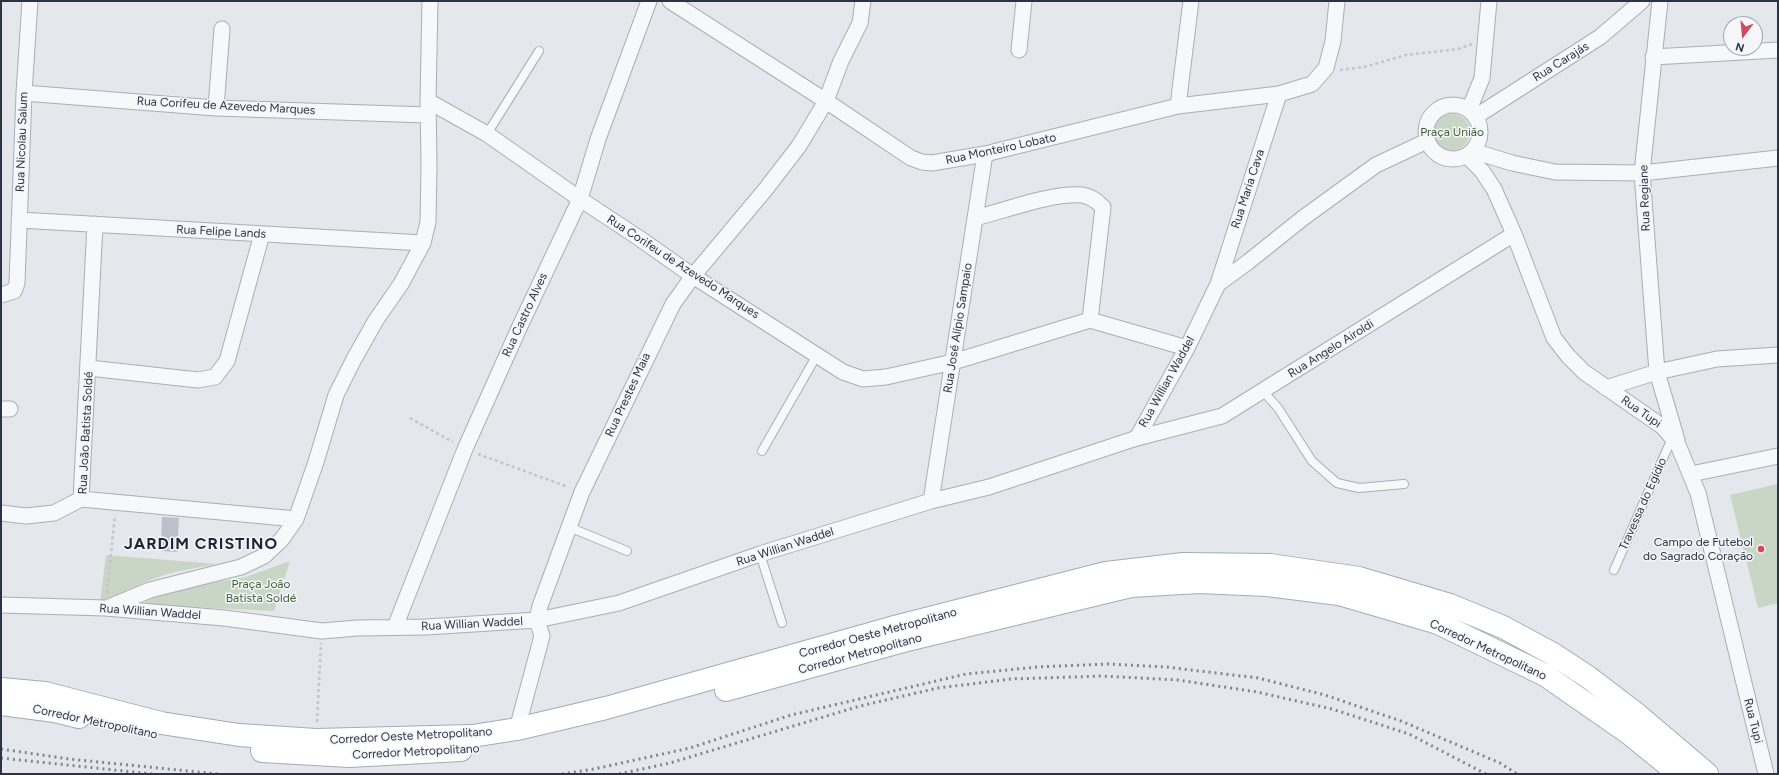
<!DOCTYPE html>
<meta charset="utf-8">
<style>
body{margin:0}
#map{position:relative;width:1779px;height:775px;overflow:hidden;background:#e4e7ec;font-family:Figtree,sans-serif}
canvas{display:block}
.frame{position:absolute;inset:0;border:2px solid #2b3445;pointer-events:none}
.north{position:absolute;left:1723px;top:16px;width:40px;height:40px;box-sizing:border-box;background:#f4f6f9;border:1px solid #a4a8b1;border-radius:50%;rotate:196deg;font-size:11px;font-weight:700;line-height:16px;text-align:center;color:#2b3445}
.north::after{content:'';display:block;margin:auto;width:14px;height:18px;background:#d1495b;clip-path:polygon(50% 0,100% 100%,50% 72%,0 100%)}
</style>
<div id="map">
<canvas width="1779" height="775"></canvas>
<div class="frame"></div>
<div class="north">N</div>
</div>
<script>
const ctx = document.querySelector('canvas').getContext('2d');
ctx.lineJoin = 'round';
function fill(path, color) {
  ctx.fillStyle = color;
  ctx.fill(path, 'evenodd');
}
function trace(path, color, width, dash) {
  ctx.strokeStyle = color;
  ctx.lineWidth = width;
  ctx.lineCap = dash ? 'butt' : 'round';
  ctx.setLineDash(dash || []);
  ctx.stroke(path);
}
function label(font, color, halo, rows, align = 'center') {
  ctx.font = font + ' Figtree,sans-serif';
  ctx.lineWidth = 3;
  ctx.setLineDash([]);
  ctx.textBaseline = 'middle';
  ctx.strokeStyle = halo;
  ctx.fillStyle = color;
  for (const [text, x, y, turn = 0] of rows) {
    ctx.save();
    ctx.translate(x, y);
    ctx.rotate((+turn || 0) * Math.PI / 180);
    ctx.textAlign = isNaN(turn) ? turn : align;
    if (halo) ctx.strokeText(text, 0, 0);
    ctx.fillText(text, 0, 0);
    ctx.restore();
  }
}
const green = new Path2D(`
 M1434 132a18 18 0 1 1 36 0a18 18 0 1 1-36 0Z
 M 1778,484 L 1778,603 L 1758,608 L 1730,495 Z
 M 106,555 L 217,564 C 196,568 173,571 153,579 C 135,586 119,598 100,603 Z
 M 290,561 L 274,611 L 147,605 L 144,599 L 148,594 L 246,577 Z`);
const building = new Path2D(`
 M 162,517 L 179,518 L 177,552 L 161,551 Z`);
const path = new Path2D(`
 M 1340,70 L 1364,67 L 1406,55 L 1458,49 L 1472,44
 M 410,418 L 453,442
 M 478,454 L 568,487
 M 107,593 L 115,515
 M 317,722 L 321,643`);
const lane = new Path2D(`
 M 487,134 L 539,51
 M 1263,391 L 1278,408 L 1312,461 L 1337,483 L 1359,488 L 1404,484
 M 762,451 L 817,355
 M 569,527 L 627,551
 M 760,554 L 782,623
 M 1614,570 L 1672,438`);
const street = new Path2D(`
 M 670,1 L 826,101 L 911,158 L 922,162 L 932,163 L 985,154 L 1178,106 L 1279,94 L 1312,84 L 1326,68 L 1333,41 L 1337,1
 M 1660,1 L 1642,173 L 1657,372 L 1677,440
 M 1019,50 L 1024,1
 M 1653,57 L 1778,50
 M 24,93 L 216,108 L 428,115
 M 428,101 L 487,134 L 580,199 L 639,238 L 693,276 L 843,372 L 863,379 L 886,377 L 953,362 L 1090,320 L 1187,348
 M1426 132a27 27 0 1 1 54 0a27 27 0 1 1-54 0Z
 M 1178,106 L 1191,1
 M 216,108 L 222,29
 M 1469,110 L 1482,78 L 1489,1
 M 1475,117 L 1600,37 L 1642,1
 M 1473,151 L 1512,163 L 1555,172 L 1642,173 L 1778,158
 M 1467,156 L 1482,171 L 1494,189 L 1514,234 L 1554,338 L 1568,356 L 1584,372 L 1663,427 L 1678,445 L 1698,493 L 1766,774
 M 975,218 C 1007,210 1050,193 1082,195 C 1091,196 1097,201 1103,207 L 1090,320
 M 19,220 L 423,243
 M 95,224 L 81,499 L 296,519
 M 1218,284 L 1248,262 L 1303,218 L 1376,165 L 1427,141
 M 1,295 L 14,291 L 17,283 L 24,93 L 30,1
 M 89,368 L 198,380 L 215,377 L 227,361 L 262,234
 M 1606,388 L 1657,372 L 1717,359 L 1778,355
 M 1,409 L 10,409
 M 1137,438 L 1222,416 L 1514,234
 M 1691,474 L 1778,456
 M 931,501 L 985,154
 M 1,513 L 26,516 L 54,513 L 81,499
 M 1,605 L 105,608 L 224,618 L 322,631 L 357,628 L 426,627 L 537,620 L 619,603 L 760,554 L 931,501 L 989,487 L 1137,438 L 1187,348 L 1218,284 L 1279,94
 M 109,607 L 150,590 L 241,567 L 264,556 L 282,539 L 296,519 L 316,462 L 336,395 L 354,359 L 376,320 L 401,284 L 423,243 L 428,222 L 429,166 L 428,101 L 430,1
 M 395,627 L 465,449 L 520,326 L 580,199 L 598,139 L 649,1
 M 517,729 L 542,636 L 537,620 L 540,606 L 582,492 L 673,304 L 693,276 L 765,190 L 799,146 L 826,101 L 841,61 L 860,23 L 863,1`);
const primary = new Path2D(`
 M 1,689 L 45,693 L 161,723 L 239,735 L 316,740 L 472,736 L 517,729 L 606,708 L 891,628 L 1106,573 L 1183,564 L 1270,565 L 1359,578 L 1450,605 L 1503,627 L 1553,654 L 1588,677 L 1634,712 L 1707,774
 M 726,690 L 911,639 L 1131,586 L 1199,582 L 1267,585 L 1339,594 L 1438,623 L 1545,675 L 1630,734 L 1679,774
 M 1,704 L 55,711 L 79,717
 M 262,751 L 349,756 L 461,750`);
const rail = new Path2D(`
 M 1,749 L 69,759 L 218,774
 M 1,758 L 153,774
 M 562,774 L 594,769 L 690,748 L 791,715 L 966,674 L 1038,667 L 1108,664 L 1166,667 L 1258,678 L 1325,695 L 1401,721 L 1500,763 L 1517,774
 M 619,774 L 670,763 L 860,706 L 938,688 L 1011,679 L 1102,676 L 1178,680 L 1257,692 L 1332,709 L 1409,734 L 1486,774`);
const markers = [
 [1761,549,4,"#d1495b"]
];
const streetNames = [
 ["Rua Carajás",1561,62,-32],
 ["Rua Corifeu de Azevedo Marques",226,106,3],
 ["Rua Nicolau Salum",22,142,-88],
 ["Rua Monteiro Lobato",1001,149,-12],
 ["Rua Maria Cava",1248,189,-72],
 ["Rua Regiane",1645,198,-92],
 ["Rua Felipe Lands",221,232,3],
 ["Rua Corifeu de Azevedo Marques",683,267,33],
 ["Rua Castro Alves",525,315,-65],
 ["Rua José Alípio Sampaio",958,328,-81],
 ["Rua Angelo Airoldi",1331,349,-32],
 ["Rua Willian Waddel",1167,382,-61],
 ["Rua Prestes Maia",628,395,-65],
 ["Rua Tupi",1641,412,35],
 ["Rua João Batista Soldé",86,433,-87],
 ["Travessa do Egídio",1643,504,-66],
 ["Rua Willian Waddel",785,547,-18],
 ["Rua Willian Waddel",150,612,4],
 ["Rua Willian Waddel",472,624,-3],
 ["Corredor Oeste Metropolitano",878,633,-15],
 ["Corredor Metropolitano",1488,650,25],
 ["Corredor Metropolitano",860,654,-15],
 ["Rua Tupi",1753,721,76],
 ["Corredor Metropolitano",95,722,12],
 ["Corredor Oeste Metropolitano",411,736,-3],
 ["Corredor Metropolitano",416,752,-3]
];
const parkNames = [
 ["Praça União",1452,132],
 ["Praça João",261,584],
 ["Batista Soldé",261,598]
];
const poiNames = [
 ["Campo de Futebol",1753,542],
 ["do Sagrado Coração",1753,556]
];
const districtNames = [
 ["JARDIM CRISTINO",201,544]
];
fill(green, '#c9d6c5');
fill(building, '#bbc0ca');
trace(lane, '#a9aeb7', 10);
trace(street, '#a9aeb7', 17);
trace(primary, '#a3abb8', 24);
trace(path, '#c2c5cb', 2.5, [3, 3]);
trace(lane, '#f7f8fa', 8);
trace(street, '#f7f8fa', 15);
trace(primary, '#fff', 22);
trace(rail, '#7d8696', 3, [2, 4]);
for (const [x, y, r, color] of markers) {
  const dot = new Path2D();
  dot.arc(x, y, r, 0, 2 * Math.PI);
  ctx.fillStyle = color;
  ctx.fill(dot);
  trace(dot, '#f4f6f9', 1.5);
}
label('12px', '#2b3445', '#f4f6f9', streetNames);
label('12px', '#3f6138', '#f4f6f9', parkNames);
label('12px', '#2b3445', '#f4f6f9', poiNames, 'right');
ctx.letterSpacing = '1px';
label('bold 16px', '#1d2536', '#f4f6f9', districtNames);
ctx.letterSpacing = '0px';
</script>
